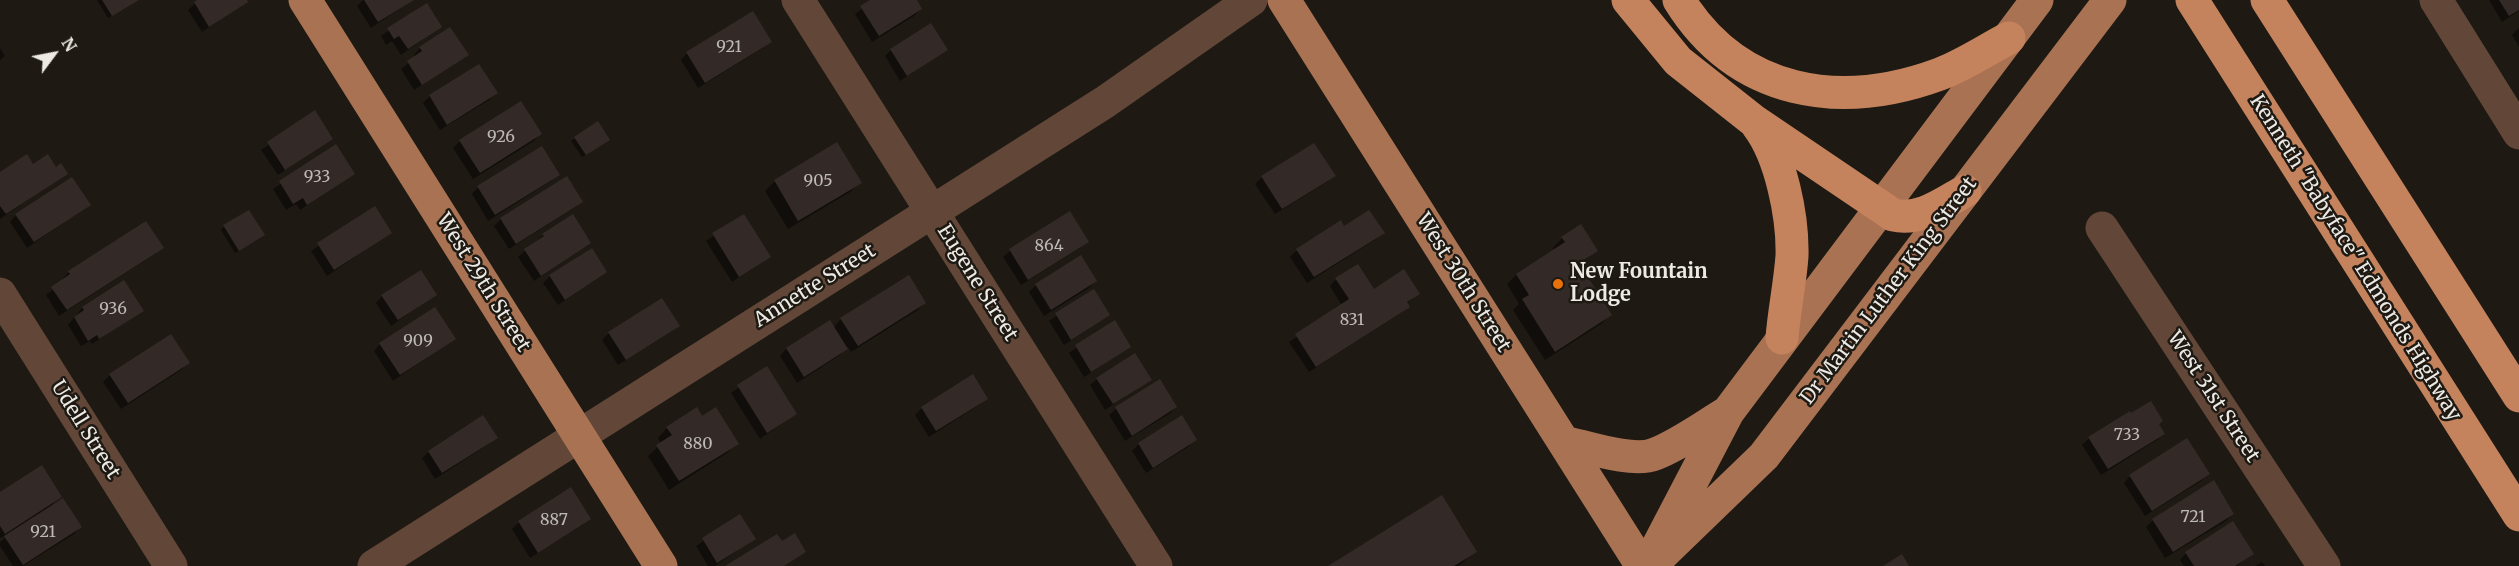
<!DOCTYPE html>
<style>
body{margin:0}
#map{position:relative;width:2519px;height:566px;overflow:hidden;background:#1e1a13;font-family:Merriweather,serif}
canvas{display:block}
.north{position:absolute;left:24px;top:24px;width:60px;height:60px;-webkit-text-stroke:4px #1e1a13;paint-order:stroke;rotate:58deg;font-size:16px;font-weight:700;line-height:24px;text-align:center;color:#edeae5}
.north::after{content:'';display:block;margin:auto;width:21px;height:27px;background:#edeae5;clip-path:polygon(50% 0,100% 100%,50% 72%,0 100%)}
</style>
<div id="map">
<canvas width="2519" height="566"></canvas>
<div class="north">N</div>
</div>
<script>
const ctx = document.querySelector('canvas').getContext('2d');
ctx.lineJoin = 'round';
function fill(path, color) {
  ctx.fillStyle = color;
  ctx.fill(path, 'evenodd');
}
function trace(path, color, width, dash) {
  ctx.strokeStyle = color;
  ctx.lineWidth = width;
  ctx.lineCap = dash ? 'butt' : 'round';
  ctx.setLineDash(dash || []);
  ctx.stroke(path);
}
function label(font, color, halo, rows, align = 'center') {
  ctx.font = font + ' Merriweather,serif';
  ctx.lineWidth = 5;
  ctx.setLineDash([]);
  ctx.textBaseline = 'middle';
  ctx.strokeStyle = halo;
  ctx.fillStyle = color;
  for (const [text, x, y, turn = 0] of rows) {
    ctx.save();
    ctx.translate(x, y);
    ctx.rotate((+turn || 0) * Math.PI / 180);
    ctx.textAlign = isNaN(turn) ? turn : align;
    if (halo) ctx.strokeText(text, 0, 0);
    ctx.fillText(text, 0, 0);
    ctx.restore();
  }
}
const shadow = new Path2D(`
 M 97,0 L 136,0 L 108,18 Z
 M 199,0 L 245,0 L 246,2 L 202,32 L 188,10 Z
 M 363,0 L 413,0 L 371,28 L 357,6 Z
 M 873,0 L 915,0 L 921,9 L 914,16 L 872,42 L 855,14 Z
 M 2489,0 L 2519,0 L 2519,11 L 2502,22 Z
 M 426,5 L 440,27 L 401,55 L 392,41 L 386,45 L 381,36 Z
 M 2519,28 L 2519,47 L 2512,35 Z
 M 770,41 L 763,48 L 698,88 L 681,60 L 687,53 Z
 M 0,48 L 5,56 L 0,60 Z
 M 420,48 L 467,55 L 414,90 L 401,69 L 415,58 L 414,55 Z
 M 891,50 L 946,50 L 900,81 L 885,56 Z
 M 496,93 L 489,100 L 440,130 L 423,103 L 430,96 Z
 M 314,113 L 331,139 L 278,175 L 261,150 Z
 M 597,123 L 605,143 L 582,157 L 571,141 Z
 M 540,134 L 534,141 L 473,179 L 453,148 L 460,141 Z
 M 1313,145 L 1334,176 L 1327,182 L 1275,214 L 1255,184 L 1262,177 Z
 M 336,146 L 353,173 L 300,210 L 296,204 L 286,210 L 273,189 Z
 M 33,166 L 56,169 L 66,174 L 0,219 L 0,174 Z
 M 558,175 L 551,181 L 488,221 L 472,194 L 478,187 Z
 M 775,181 L 860,182 L 850,192 L 788,229 L 765,191 Z
 M 581,202 L 574,208 L 509,249 L 494,226 L 501,219 Z
 M 89,205 L 27,248 L 10,222 L 16,215 Z
 M 374,208 L 390,233 L 327,276 L 311,251 Z
 M 1069,213 L 1087,242 L 1080,248 L 1021,285 L 1003,257 L 1010,251 Z
 M 743,216 L 769,257 L 732,282 L 706,241 Z
 M 224,226 L 260,238 L 235,253 L 221,230 Z
 M 1344,228 L 1383,233 L 1376,239 L 1307,283 L 1290,257 L 1297,250 Z
 M 543,235 L 590,243 L 534,281 L 518,257 Z
 M 1562,238 L 1596,251 L 1579,265 L 1610,315 L 1601,324 L 1545,360 L 1513,310 L 1519,304 L 1507,284 L 1516,275 L 1554,250 L 1553,248 Z
 M 162,248 L 155,254 L 59,316 L 46,295 L 64,281 L 62,279 L 69,272 Z
 M 1080,257 L 1095,281 L 1089,288 L 1044,316 L 1029,292 L 1036,285 Z
 M 606,272 L 558,305 L 543,283 L 550,276 Z
 M 1336,279 L 1374,291 L 1418,294 L 1406,304 L 1408,307 L 1401,313 L 1309,372 L 1289,342 L 1342,306 L 1330,286 Z
 M 124,282 L 142,310 L 92,344 L 90,341 L 81,346 L 68,325 L 82,308 Z
 M 1093,291 L 1109,315 L 1064,345 L 1049,321 Z
 M 435,295 L 391,326 L 376,303 L 382,296 Z
 M 924,303 L 918,310 L 851,352 L 848,347 L 840,355 L 797,383 L 780,356 L 786,349 L 829,322 L 833,328 L 841,319 Z
 M 1114,322 L 1129,347 L 1084,377 L 1069,353 Z
 M 678,326 L 671,332 L 618,365 L 602,340 L 609,333 Z
 M 454,339 L 393,381 L 374,351 L 380,344 Z
 M 188,363 L 181,370 L 121,409 L 103,382 L 110,375 Z
 M 766,368 L 795,414 L 760,439 L 731,393 Z
 M 972,376 L 986,398 L 979,405 L 929,437 L 915,415 L 922,408 Z
 M 1097,379 L 1150,380 L 1105,410 L 1090,385 Z
 M 1159,381 L 1176,407 L 1169,414 L 1125,441 L 1109,415 L 1116,409 Z
 M 702,418 L 737,444 L 727,453 L 669,490 L 648,456 L 661,444 L 658,438 L 667,428 Z
 M 2158,424 L 2164,434 L 2157,440 L 2101,475 L 2082,445 L 2089,438 Z
 M 496,437 L 489,444 L 435,479 L 422,458 L 429,452 Z
 M 1195,440 L 1188,447 L 1146,473 L 1132,451 L 1139,444 Z
 M 2208,474 L 2201,481 L 2145,516 L 2124,483 L 2130,476 Z
 M 2213,483 L 2232,514 L 2226,521 L 2165,558 L 2146,527 L 2153,520 Z
 M 0,494 L 60,496 L 50,507 L 80,527 L 74,534 L 23,566 L 13,566 L 0,546 L 0,542 L 8,535 L 0,538 Z
 M 740,517 L 754,539 L 715,566 L 708,566 L 696,546 Z
 M 589,518 L 582,525 L 530,558 L 512,529 L 519,522 Z
 M 1475,551 L 1459,566 L 1331,566 Z
 M 2186,553 L 2252,554 L 2237,566 L 2184,566 L 2180,560 Z
 M 2262,562 L 2265,566 L 2255,566 Z`);
const building = new Path2D(`
 M 102,0 L 139,0 L 112,16 Z
 M 197,0 L 247,0 L 248,2 L 209,27 L 194,2 Z
 M 364,0 L 414,0 L 378,22 Z
 M 870,0 L 917,0 L 922,9 L 879,36 L 860,6 Z
 M 2499,0 L 2519,0 L 2519,10 L 2509,16 Z
 M 427,3 L 442,27 L 408,49 L 399,36 L 394,39 L 387,28 Z
 M 753,11 L 772,42 L 705,83 L 686,52 Z
 M 931,23 L 948,50 L 907,76 L 890,49 Z
 M 450,27 L 469,55 L 422,85 L 407,61 L 422,51 L 419,47 Z
 M 479,64 L 498,93 L 447,125 L 429,95 Z
 M 521,101 L 542,134 L 480,173 L 459,140 Z
 M 315,110 L 333,139 L 285,170 L 267,142 Z
 M 598,121 L 610,140 L 586,155 L 574,137 Z
 M 837,142 L 862,183 L 798,221 L 774,180 Z
 M 1314,143 L 1336,176 L 1282,209 L 1261,176 Z
 M 336,144 L 355,174 L 307,205 L 303,198 L 293,204 L 279,181 Z
 M 542,146 L 560,175 L 495,215 L 477,186 Z
 M 27,154 L 33,164 L 48,154 L 56,167 L 61,163 L 68,174 L 6,214 L 0,206 L 0,172 Z
 M 567,176 L 583,202 L 516,244 L 500,218 Z
 M 72,177 L 91,205 L 34,242 L 15,214 Z
 M 375,206 L 392,233 L 334,270 L 317,243 Z
 M 249,210 L 265,235 L 239,251 L 223,225 Z
 M 1369,210 L 1385,233 L 1314,277 L 1296,249 L 1341,220 L 1344,226 Z
 M 1070,211 L 1089,242 L 1028,280 L 1009,249 Z
 M 573,214 L 591,243 L 541,276 L 524,249 L 544,236 L 542,234 Z
 M 744,214 L 771,257 L 739,277 L 712,233 Z
 M 146,221 L 164,248 L 67,310 L 51,287 L 70,274 L 68,271 Z
 M 1581,224 L 1598,251 L 1579,263 L 1612,315 L 1555,352 L 1522,299 L 1529,295 L 1516,274 L 1565,242 L 1561,237 Z
 M 592,248 L 607,272 L 565,300 L 549,275 Z
 M 1081,255 L 1097,281 L 1051,310 L 1035,284 Z
 M 1358,264 L 1374,289 L 1404,269 L 1420,294 L 1407,302 L 1410,307 L 1316,367 L 1295,334 L 1349,299 L 1335,278 Z
 M 421,270 L 437,295 L 398,320 L 381,295 Z
 M 909,275 L 926,303 L 858,346 L 840,318 Z
 M 124,280 L 144,311 L 99,339 L 97,335 L 88,341 L 74,317 L 84,310 L 82,307 Z
 M 1094,289 L 1110,315 L 1071,340 L 1055,313 Z
 M 662,298 L 680,326 L 626,360 L 608,332 Z
 M 435,307 L 456,339 L 400,375 L 379,343 Z
 M 830,320 L 848,349 L 804,377 L 786,348 Z
 M 1115,320 L 1131,347 L 1091,372 L 1075,345 Z
 M 171,334 L 190,363 L 128,403 L 109,374 Z
 M 1135,353 L 1152,380 L 1113,404 L 1096,378 Z
 M 767,366 L 797,414 L 767,433 L 737,385 Z
 M 973,374 L 988,399 L 936,431 L 921,407 Z
 M 1160,379 L 1177,407 L 1132,436 L 1115,407 Z
 M 2151,401 L 2163,421 L 2159,424 L 2165,434 L 2108,469 L 2088,437 L 2130,411 L 2131,413 Z
 M 697,407 L 702,416 L 716,407 L 739,444 L 679,481 L 656,445 L 672,435 L 666,427 Z
 M 483,415 L 498,438 L 442,473 L 428,451 Z
 M 1182,415 L 1197,440 L 1153,468 L 1138,443 Z
 M 2187,438 L 2210,474 L 2152,511 L 2129,475 Z
 M 42,465 L 62,497 L 5,534 L 0,526 L 0,492 Z
 M 2214,480 L 2234,514 L 2173,552 L 2152,519 Z
 M 571,487 L 591,519 L 538,553 L 518,521 Z
 M 1442,495 L 1477,552 L 1454,566 L 1328,566 Z
 M 63,498 L 82,527 L 23,565 L 4,536 Z
 M 740,514 L 756,539 L 717,563 L 702,538 Z
 M 2233,521 L 2254,554 L 2235,566 L 2194,566 L 2185,552 Z
 M 795,533 L 806,552 L 784,566 L 725,566 L 777,534 L 782,541 Z
 M 1902,554 L 1909,566 L 1883,566 Z`);
const minor = new Path2D(`
 M 798,0 L 1156,566
 M 2436,0 L 2519,133
 M 2102,228 L 2324,566
 M 0,294 L 171,566
 M 374,566 L 1105,102 L 1251,0`);
const major = new Path2D(`
 M 305,0 L 661,566
 M 1284,0 L 1642,566
 M 1564,442 C 1587,447 1633,463 1655,454 C 1679,445 1706,425 1728,412
 M 1658,546 L 1728,412 L 2037,0
 M 1650,566 L 1764,456 L 2110,0`);
const highway = new Path2D(`
 M 1628,0 L 1678,61 L 1754,121 L 1893,215 C 1920,221 1942,204 1965,191
 M 1679,0 C 1738,95 1840,111 1940,74 C 1964,65 1986,50 2009,38
 M 2192,0 L 2519,515
 M 2267,0 L 2519,396
 M 1757,125 C 1781,156 1793,217 1792,256 C 1790,284 1784,311 1782,338`);
const markers = [
 [1558,284,6,"#e8710a"]
];
const numberNames = [
 ["921",729,47],
 ["926",501,137],
 ["933",317,177],
 ["905",818,181],
 ["864",1049,246],
 ["936",113,309],
 ["831",1352,320],
 ["909",418,341],
 ["733",2127,435],
 ["880",698,444],
 ["721",2193,517],
 ["887",554,520],
 ["921",43,532]
];
const streetNames = [
 ["Kenneth \"Babyface\" Edmonds Highway",2355,258,58],
 ["West 29th Street",483,283,58],
 ["Eugene Street",977,283,58],
 ["West 30th Street",1463,283,58],
 ["Annette Street",815,286,-32],
 ["Dr Martin Luther King Street",1889,291,-53],
 ["West 31st Street",2213,397,57],
 ["Udell Street",85,430,58]
];
const poiNames = [
 ["New Fountain",1570,272],
 ["Lodge",1570,295]
];
fill(shadow, '#0007');
fill(building, '#332a27');
trace(minor, '#624738', 33);
trace(major, '#a97253', 33);
trace(highway, '#c5835d', 33);
for (const [x, y, r, color] of markers) {
  const dot = new Path2D();
  dot.arc(x, y, r, 0, 2 * Math.PI);
  ctx.fillStyle = color;
  ctx.fill(dot);
  trace(dot, '#1e1a13', 2);
}
label('16px', '#bebab6', null, numberNames);
label('20px', '#edeae5', '#1e1a13', streetNames);
label('bold 20px', '#edeae5', '#1e1a13', poiNames, 'left');
</script>
